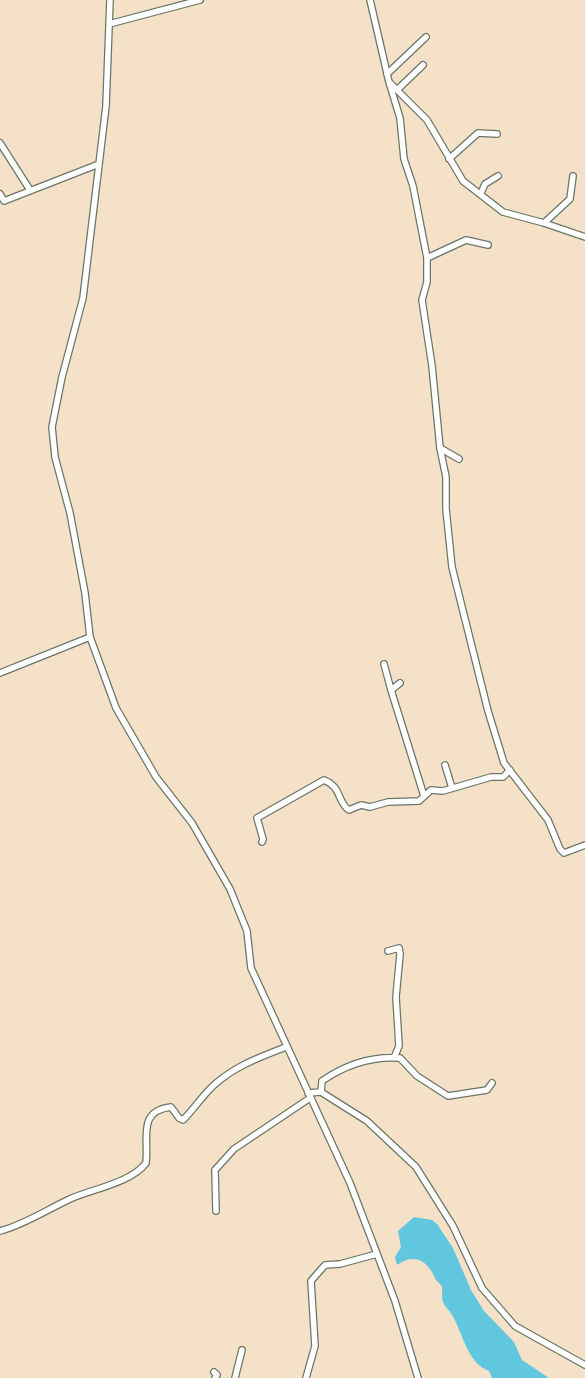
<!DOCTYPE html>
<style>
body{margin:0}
canvas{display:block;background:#f4e1c7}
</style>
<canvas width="585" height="1378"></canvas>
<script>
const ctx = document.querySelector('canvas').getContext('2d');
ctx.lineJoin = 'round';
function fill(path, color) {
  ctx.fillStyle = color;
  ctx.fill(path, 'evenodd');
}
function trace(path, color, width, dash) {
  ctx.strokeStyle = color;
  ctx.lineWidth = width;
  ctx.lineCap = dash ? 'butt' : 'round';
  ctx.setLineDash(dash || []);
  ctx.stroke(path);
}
const water = new Path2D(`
 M 414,1217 L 432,1220 L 437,1224 L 453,1248 L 471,1290 L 484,1311 L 514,1342 L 522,1360 L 549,1378 L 492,1378 L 489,1371 C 467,1363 463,1333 452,1315 C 449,1310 445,1307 443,1302 C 441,1297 443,1291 442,1287 C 441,1284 436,1281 435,1278 C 427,1260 414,1253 397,1265 L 395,1257 L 401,1247 L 398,1231 Z`);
const street = new Path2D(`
 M 110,0 L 106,106 L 83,298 L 62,377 L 52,427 L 55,457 L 70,513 L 85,593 L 90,637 L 116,708 L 156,777 L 192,823 L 230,889 L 247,931 L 251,968 L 350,1183 L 395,1301 L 418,1378
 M 370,0 L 389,82 L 427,120 L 463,181 L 503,212 L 544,223 L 585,237
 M 109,24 L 200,0
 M 387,74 L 426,37
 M 389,82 L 400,118 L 404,159 L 413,186 L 427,258 L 427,282 L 422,300 L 432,366 L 440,448 L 446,477 L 446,509 L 452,567 L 488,711 L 504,763 L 548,820 L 560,849 L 564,853 L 585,845
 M 397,90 L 423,65
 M 0,143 L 30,190
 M 449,159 L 478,133 L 497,134
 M 481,193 L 485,184 L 498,176
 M 0,194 L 4,201 L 99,164
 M 544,223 L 570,199 L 573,176
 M 427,258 L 466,240 L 488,245
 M 440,448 L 459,459
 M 384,664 L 391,690
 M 0,673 L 90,637
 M 400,683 L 391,690 L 424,796
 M 445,765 L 452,788
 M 262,842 L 263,839 L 257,818 L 324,780 C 342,787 337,802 349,810 L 361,805 L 370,807 L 388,802 L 419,801 L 431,790 L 443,791 L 491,777 L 503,777 L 510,770
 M 388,951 L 399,948 L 400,954 L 396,997 L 399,1046 L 394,1058
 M 321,1092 L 322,1081 C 345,1065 371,1056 400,1058 L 417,1076 L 448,1096 L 487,1090 L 492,1083
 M 308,1093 L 321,1092 L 367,1121 L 416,1167 L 453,1226 L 482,1288 L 515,1326 L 585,1365
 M 216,1211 L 215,1170 L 234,1149 L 310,1098
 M 0,1231 C 26,1224 46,1210 70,1199 C 92,1189 131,1183 146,1163 C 149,1138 137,1111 171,1107 L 179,1118 L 183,1120 C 194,1109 202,1096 214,1085 C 235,1066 260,1057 286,1047
 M 214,1372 L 217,1375 L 215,1378
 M 235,1378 L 242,1350
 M 306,1378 L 315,1346 L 311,1281 L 325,1265 L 340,1264 L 377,1254`);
fill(water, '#61c7de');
trace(street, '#6a7667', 8);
trace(street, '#fff', 5.5);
</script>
